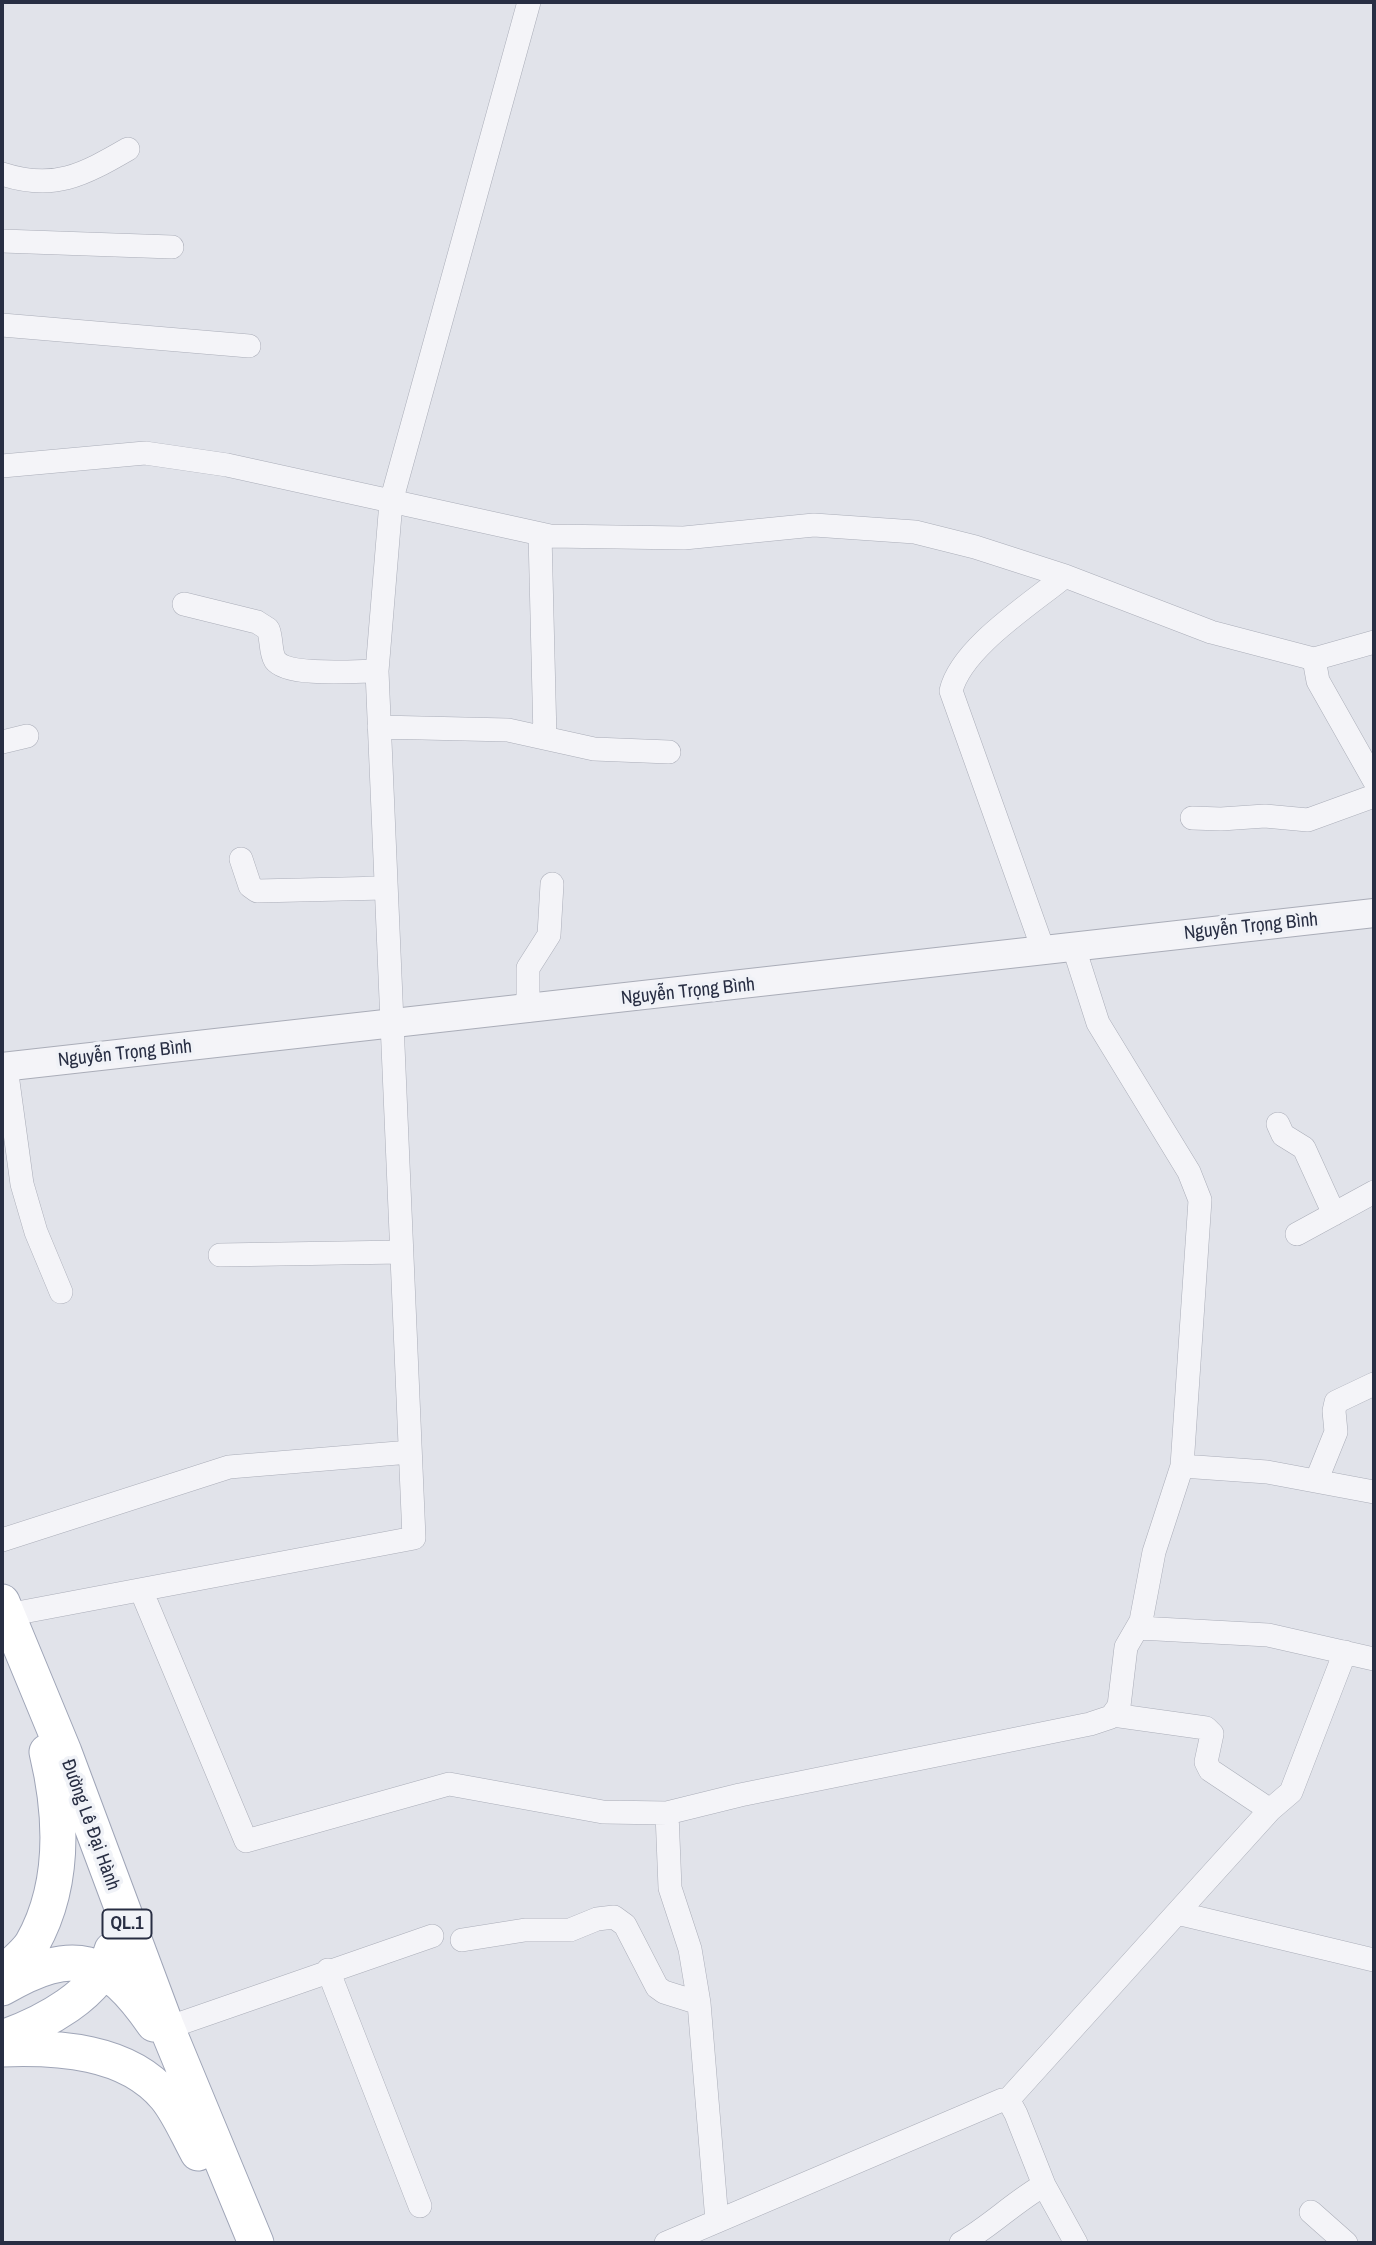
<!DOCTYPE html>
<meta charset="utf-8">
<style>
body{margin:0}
#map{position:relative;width:1376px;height:2245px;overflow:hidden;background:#e1e3ea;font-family:"Archivo Narrow",sans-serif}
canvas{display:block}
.frame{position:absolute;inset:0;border:4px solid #282e43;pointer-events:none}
</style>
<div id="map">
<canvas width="1376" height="2245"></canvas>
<div class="frame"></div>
</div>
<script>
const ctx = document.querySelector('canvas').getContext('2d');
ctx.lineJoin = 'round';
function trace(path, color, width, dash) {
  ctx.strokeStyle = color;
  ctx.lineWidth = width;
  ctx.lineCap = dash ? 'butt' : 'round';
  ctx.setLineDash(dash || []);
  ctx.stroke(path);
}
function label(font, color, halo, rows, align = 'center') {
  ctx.font = font + ' "Archivo Narrow",sans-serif';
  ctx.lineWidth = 7;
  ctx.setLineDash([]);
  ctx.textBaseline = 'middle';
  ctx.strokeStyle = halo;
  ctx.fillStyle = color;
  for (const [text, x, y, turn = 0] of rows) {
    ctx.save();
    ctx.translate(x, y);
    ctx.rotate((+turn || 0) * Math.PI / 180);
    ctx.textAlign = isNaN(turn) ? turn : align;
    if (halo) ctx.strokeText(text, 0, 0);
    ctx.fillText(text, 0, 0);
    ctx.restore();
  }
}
const minor = new Path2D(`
 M 2,174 C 54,191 83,175 128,149
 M 2,241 L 172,247
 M 2,325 L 249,346
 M 2,466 L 145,453 L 227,465 L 550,536 L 684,538 L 814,525 L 915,532 L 975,547 L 1065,576 L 1211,632 L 1314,659 L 1374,642
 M 540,534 L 545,738
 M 184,604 L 257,622 L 268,629 C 272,638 270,652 275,660 C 287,677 357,671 377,671
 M 1314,659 L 1318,681 L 1374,780
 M 379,727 L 508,730 L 594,749 L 669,752
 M 2,742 L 27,736
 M 1192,818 L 1221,819 L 1265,816 L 1308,820 L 1374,796
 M 241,859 L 250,886 L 257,891 L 385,888
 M 1044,952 L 951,691 C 961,648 1031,604 1065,576
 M 528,1010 L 528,968 L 549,935 L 552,884
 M 6,1067 L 22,1184 L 36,1232 L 61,1292
 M 1278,1124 L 1283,1135 L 1304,1148 L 1334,1214
 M 1297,1234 L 1374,1192
 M 220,1255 L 401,1252
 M 1182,1466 L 1267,1472 L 1374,1492
 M 1317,1479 L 1336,1432 L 1334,1411 L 1336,1402 L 1374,1384
 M 2,1540 L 229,1467 L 410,1452
 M 141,1590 L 246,1841 L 449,1784 L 603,1812 L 667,1813 L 740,1795 L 1090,1724 L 1111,1717 L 1119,1706 L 1126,1647 L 1141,1621 L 1154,1552 L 1182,1466 L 1200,1200 L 1189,1172 L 1098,1023 L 1074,948
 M 7,1615 L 414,1538 L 377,671 L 391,502 L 529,2
 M 1139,1628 L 1268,1635 L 1374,1659
 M 1113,1715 L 1206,1728 L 1212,1734 L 1206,1762 L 1210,1770 L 1270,1810
 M 667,1813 L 670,1888 L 690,1949 L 699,2003 L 717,2221
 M 1177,1913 L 1374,1960
 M 462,1940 L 525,1930 L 570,1930 L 597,1919 L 614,1917 L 625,1925 L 657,1987 L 664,1992 L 699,2003
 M 328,1970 L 420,2206
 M 167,2028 L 432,1936
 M 1007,2101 L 1270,1810 L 1291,1792 L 1345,1652
 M 1311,2212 L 1346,2243
 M 666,2243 L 1002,2100 L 1010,2103 L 1016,2114 L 1044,2185 L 1076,2243
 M 961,2243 C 991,2226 1014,2202 1044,2185`);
const tertiary = new Path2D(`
 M 2,1067 L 1374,913`);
const primary = new Path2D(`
 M 2,1602 L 64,1752 L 167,2028 L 256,2243
 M 2,1975 C 11,1965 25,1955 32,1944 C 65,1886 62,1815 47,1752
 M 2,1988 C 74,1946 107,1956 154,2024
 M 2,2038 C 42,2024 100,1995 112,1950
 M 2,2049 C 57,2047 127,2050 166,2097 C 179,2113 188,2135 198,2153`);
const shields = [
 [127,1924,49]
];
const shieldNames = [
 ["QL.1",127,1924]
];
const streetNames = [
 ["Nguyễn Trọng Bình",1251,927,-6],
 ["Nguyễn Trọng Bình",688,992,-6],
 ["Nguyễn Trọng Bình",125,1054,-6],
 ["Đường Lê Đại Hành",90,1825,70]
];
trace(minor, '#aaadb8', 24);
trace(tertiary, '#aaadb8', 30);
trace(primary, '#9fa5b7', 37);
trace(minor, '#f4f4f8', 23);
trace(tertiary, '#f4f4f8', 28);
trace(primary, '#fff', 35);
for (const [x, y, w] of shields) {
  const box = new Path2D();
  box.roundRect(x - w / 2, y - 14.5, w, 29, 5);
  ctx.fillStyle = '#f0f2f7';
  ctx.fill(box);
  trace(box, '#282e43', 2);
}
label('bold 18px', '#282e43', null, shieldNames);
label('19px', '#282e43', '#f0f2f7', streetNames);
</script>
